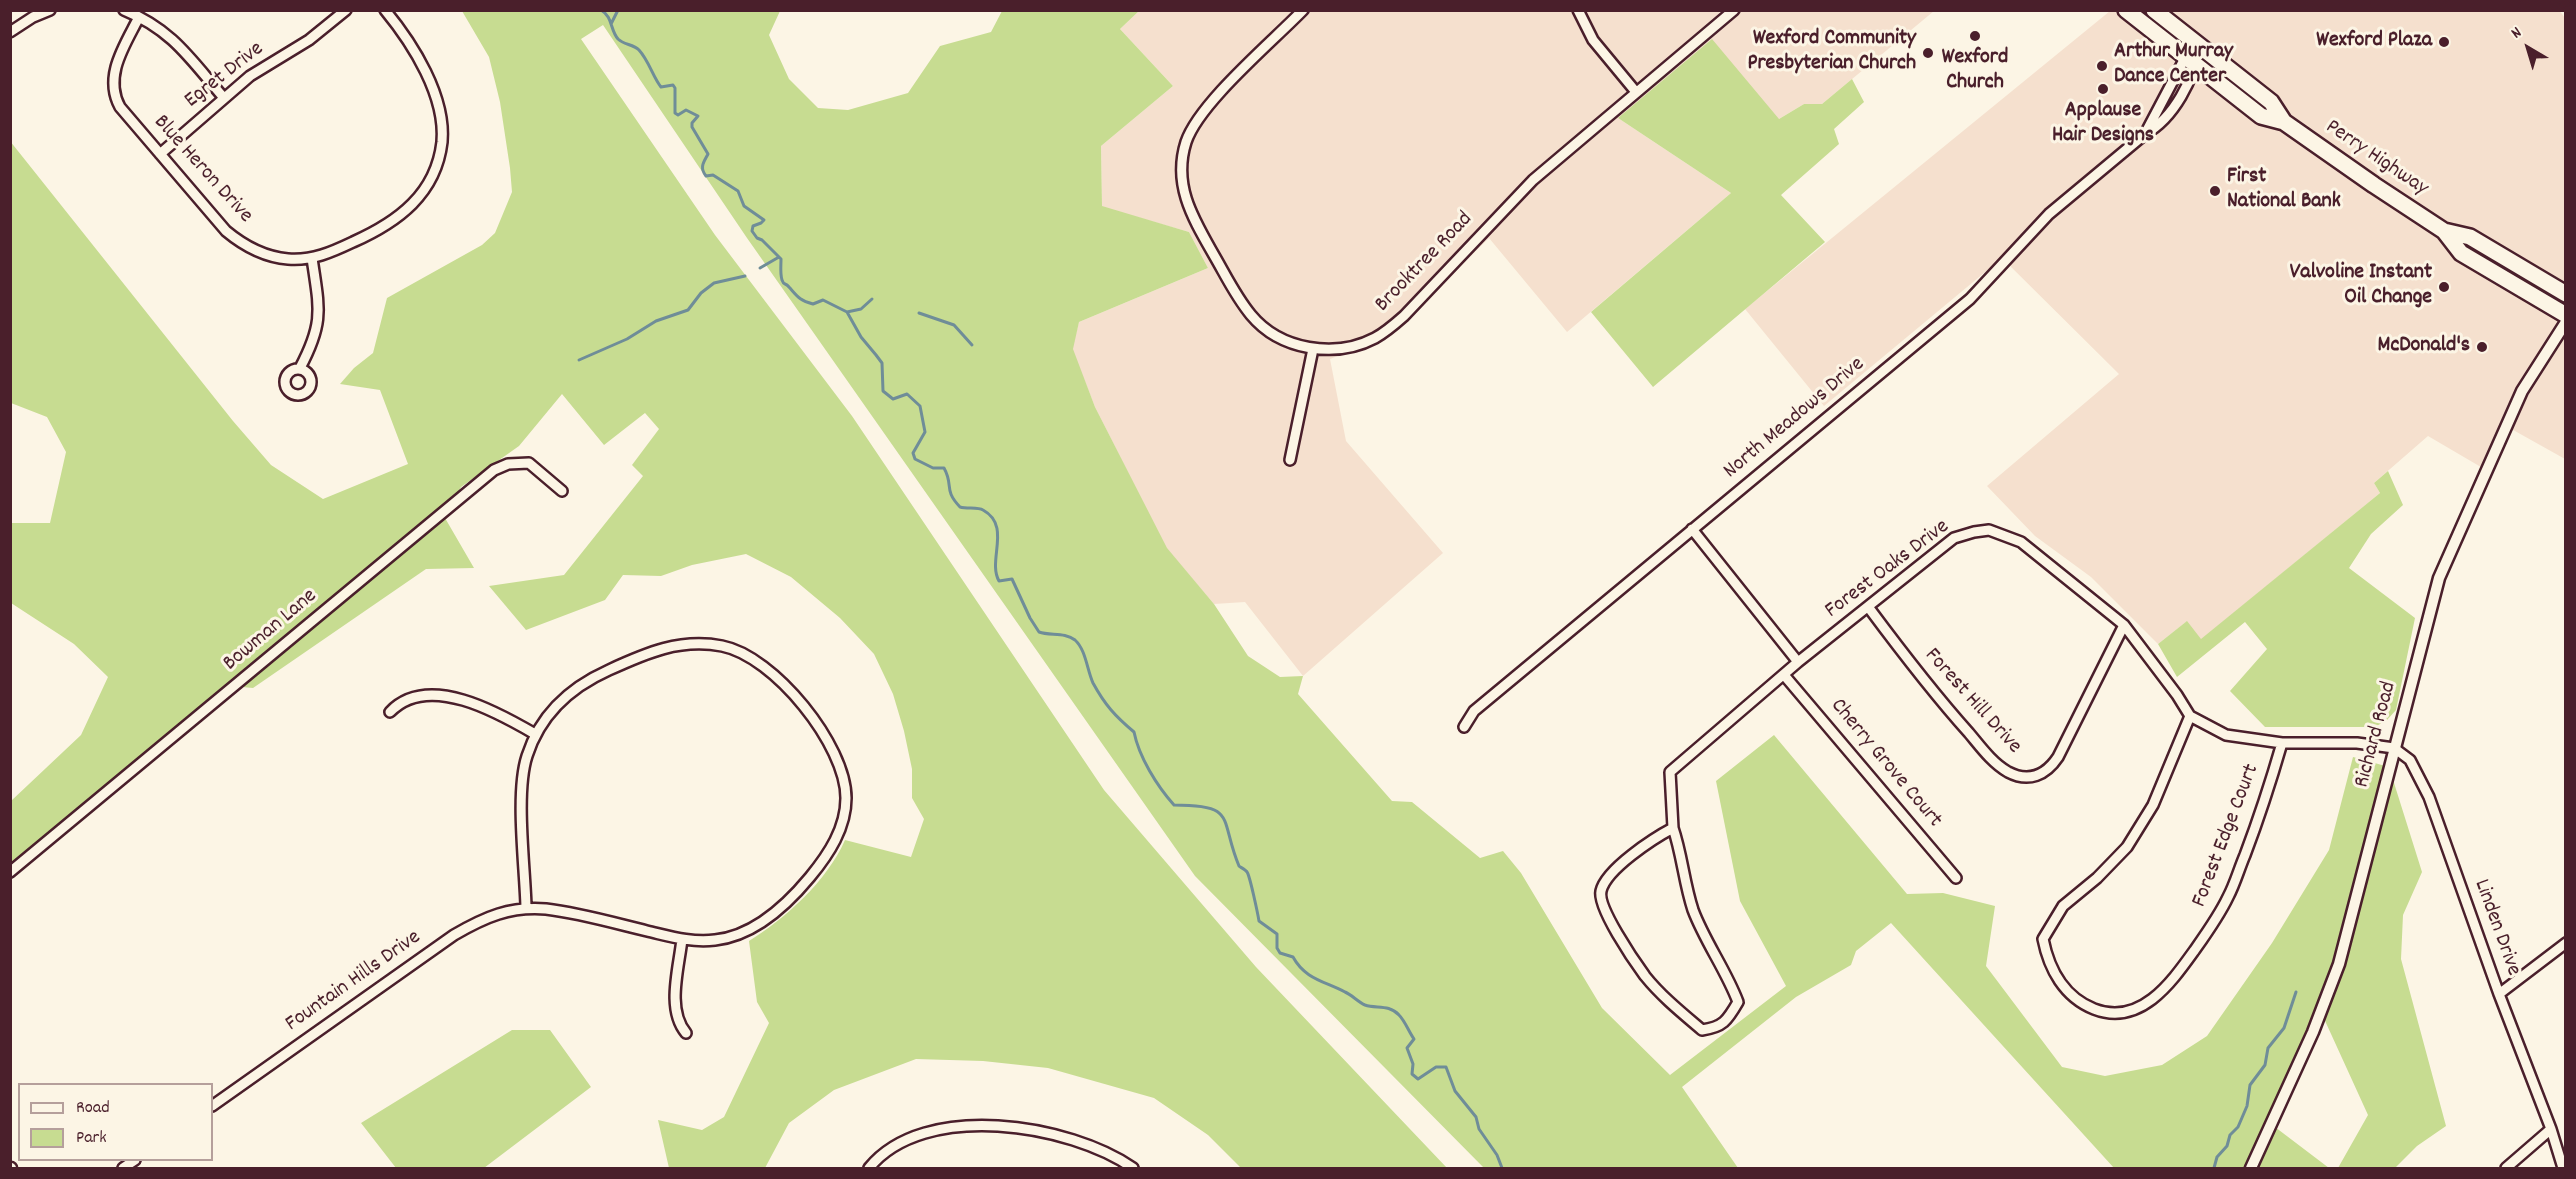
<!DOCTYPE html>
<style>
body{margin:0}
#map{position:relative;width:2576px;height:1179px;overflow:hidden;background:#fcf5e5;font-family:Dekko,sans-serif}
canvas{display:block}
.frame{position:absolute;inset:0;border:12px solid #4a1f2b;pointer-events:none}
.legend{position:absolute;left:18px;top:1083px;width:195px;height:78px;box-sizing:border-box;background:#fcf5e5;border:2px solid #b59f9b;margin:0;padding:8px 10px;list-style:none;font-size:18px;color:#4a1f2b}
.legend li{display:flex;align-items:center;gap:12px;height:30px}
.legend b{width:30px;border:2px solid #b59f9b}
.north{position:absolute;left:2498px;top:18px;width:60px;height:60px;-webkit-text-stroke:4px #fcf5e5;paint-order:stroke;rotate:322deg;font-size:16px;font-weight:700;line-height:24px;text-align:center;color:#4a1f2b}
.north::after{content:'';display:block;margin:auto;width:21px;height:27px;background:#4a1f2b;clip-path:polygon(50% 0,100% 100%,50% 72%,0 100%)}
</style>
<div id="map">
<canvas width="2576" height="1179"></canvas>
<div class="frame"></div>
<ul class="legend">
<li><b style="height:8px;background:#fcf5e5"></b>Road</li>
<li><b style="height:16px;background:#c7dc91"></b>Park</li>
</ul>
<div class="north">N</div>
</div>
<script>
const ctx = document.querySelector('canvas').getContext('2d');
ctx.lineJoin = 'round';
function fill(path, color) {
  ctx.fillStyle = color;
  ctx.fill(path, 'evenodd');
}
function trace(path, color, width, dash) {
  ctx.strokeStyle = color;
  ctx.lineWidth = width;
  ctx.lineCap = dash ? 'butt' : 'round';
  ctx.setLineDash(dash || []);
  ctx.stroke(path);
}
function label(font, color, halo, rows, align = 'center') {
  ctx.font = font + ' Dekko,sans-serif';
  ctx.lineWidth = 6;
  ctx.setLineDash([]);
  ctx.textBaseline = 'middle';
  ctx.strokeStyle = halo;
  ctx.fillStyle = color;
  for (const [text, x, y, turn = 0] of rows) {
    ctx.save();
    ctx.translate(x, y);
    ctx.rotate((+turn || 0) * Math.PI / 180);
    ctx.textAlign = isNaN(turn) ? turn : align;
    if (halo) ctx.strokeText(text, 0, 0);
    ctx.fillText(text, 0, 0);
    ctx.restore();
  }
}
const built = new Path2D(`
 M 2559,10 L 2565,18 L 2565,459 L 2506,426 L 2486,470 L 2428,436 L 2374,483 L 2380,493 L 2201,640 L 2186,622 L 2158,644 L 2091,577 L 2035,536 L 1987,486 L 2119,374 L 2002,258 L 1824,406 L 1745,309 L 2110,11 Z
 M 1139,11 L 1934,11 L 1822,104 L 1804,104 L 1779,119 L 1618,118 L 1731,193 L 1567,332 L 1489,238 L 1391,335 L 1330,359 L 1346,441 L 1443,553 L 1303,676 L 1245,602 L 1214,604 L 1166,548 L 1095,407 L 1072,349 L 1079,322 L 1208,268 L 1189,232 L 1102,207 L 1101,146 L 1173,86 L 1120,29 Z`);
const green = new Path2D(`
 M 462,11 L 780,11 L 769,35 L 789,79 L 818,108 L 848,110 L 908,93 L 940,46 L 991,32 L 1002,11 L 1139,11 L 1120,29 L 1173,86 L 1101,146 L 1102,206 L 1189,232 L 1208,268 L 1079,322 L 1073,349 L 1095,407 L 1167,548 L 1214,604 L 1248,656 L 1280,677 L 1303,676 L 1298,694 L 1392,801 L 1412,802 L 1480,858 L 1503,851 L 1521,873 L 1602,1008 L 1670,1075 L 1786,986 L 1740,901 L 1716,781 L 1774,735 L 1907,894 L 1943,893 L 1995,906 L 1986,966 L 2062,1067 L 2105,1076 L 2162,1065 L 2207,1036 L 2272,943 L 2329,850 L 2353,757 L 2389,767 L 2422,872 L 2403,915 L 2401,959 L 2446,1126 L 2417,1146 L 2395,1168 L 2338,1168 L 2368,1115 L 2321,1012 L 2271,1124 L 2329,1168 L 2114,1168 L 1891,923 L 1856,951 L 1851,965 L 1796,997 L 1682,1087 L 1738,1168 L 1484,1168 L 1195,876 L 747,238 L 603,25 L 581,39 L 715,235 L 852,416 L 1104,790 L 1256,967 L 1447,1168 L 1241,1168 L 1208,1135 L 1154,1098 L 1048,1068 L 983,1061 L 916,1059 L 834,1090 L 789,1123 L 765,1168 L 669,1168 L 658,1120 L 702,1130 L 724,1117 L 769,1023 L 757,1002 L 749,941 C 786,918 827,881 845,840 L 911,857 L 924,819 L 912,798 L 912,769 L 904,731 L 893,694 L 874,654 L 840,618 L 791,577 L 746,554 L 692,565 L 661,576 L 623,575 L 605,600 L 526,630 L 489,586 L 564,575 L 643,476 L 632,465 L 659,429 L 645,413 L 604,445 L 562,394 L 519,446 L 461,487 L 445,518 L 474,568 L 426,569 L 253,688 L 242,687 L 231,682 L 11,866 L 11,801 L 81,735 L 108,677 L 74,644 L 11,603 L 11,523 L 50,523 L 66,452 L 47,417 L 11,403 L 10,141 L 233,421 L 271,465 L 323,499 L 408,464 L 380,390 L 340,384 L 354,368 L 373,353 L 387,298 L 482,245 L 495,233 L 512,192 L 510,168 L 500,102 L 489,57 Z
 M 1712,39 L 1779,119 L 1804,104 L 1822,104 L 1852,79 L 1864,102 L 1834,129 L 1839,144 L 1781,195 L 1825,242 L 1653,387 L 1591,312 L 1731,193 L 1618,118 Z
 M 2388,471 L 2403,505 L 2371,534 L 2349,568 L 2415,618 L 2396,710 L 2387,720 L 2375,727 L 2265,727 L 2230,691 L 2267,649 L 2245,622 L 2177,677 L 2158,644 L 2187,621 L 2201,639 L 2380,493 L 2374,483 Z
 M 512,1030 L 550,1030 L 591,1087 L 484,1168 L 396,1168 L 361,1123 Z`);
const stream = new Path2D(`
 M 601,10 C 613,17 610,30 618,39 C 624,45 633,44 639,50 C 649,61 653,77 661,87 L 673,85 L 675,88 L 675,113 L 678,115 L 686,110 L 698,116 L 692,123 L 692,127 L 708,154 C 704,162 699,167 706,176 L 713,175 L 738,191 L 744,206 L 764,220 L 761,223 L 753,226 L 752,231 L 757,238 L 762,240 L 781,259 C 781,265 780,274 782,280 C 784,286 785,282 789,287 C 798,297 799,300 813,304 L 823,300 L 847,312 L 861,337 L 876,355 L 882,363 L 883,391 L 893,399 L 907,394 L 920,406 L 925,432 L 913,453 L 915,459 L 933,468 L 944,468 C 954,486 943,489 960,507 C 967,509 978,507 983,510 C 1012,526 987,560 999,581 L 1012,579 L 1030,618 L 1039,632 C 1050,636 1065,632 1075,640 C 1086,650 1087,670 1093,683 C 1105,705 1115,716 1134,732 C 1139,757 1157,786 1174,805 C 1238,805 1219,818 1239,866 C 1240,867 1246,870 1247,872 C 1250,876 1258,915 1259,921 L 1277,934 L 1277,948 L 1280,953 L 1293,957 C 1305,979 1324,981 1345,992 C 1352,995 1358,1002 1365,1005 C 1376,1009 1389,1004 1399,1015 C 1405,1021 1409,1032 1414,1039 L 1407,1048 L 1413,1064 L 1412,1074 L 1418,1079 L 1436,1067 L 1446,1067 L 1455,1091 L 1476,1117 L 1479,1129 L 1497,1155 L 1502,1168
 M 611,24 L 618,10
 M 760,268 L 779,257
 M 847,312 L 861,309 L 872,299
 M 919,313 L 954,325 L 972,345
 M 579,360 L 627,339 L 656,321 L 688,310 L 701,293 L 714,283 L 745,276
 M 2214,1168 L 2217,1157 L 2227,1146 L 2230,1135 L 2238,1127 L 2247,1106 L 2250,1085 L 2265,1065 L 2268,1048 L 2284,1028 L 2296,992`);
const minor = new Path2D(`
 M 124,10 C 173,30 191,60 224,98
 M 1303,10 C 1272,42 1199,103 1186,142 C 1172,186 1194,220 1215,257 C 1226,276 1236,297 1251,315 C 1280,350 1335,359 1375,338 C 1386,332 1395,324 1404,316 L 1533,180 L 1734,10
 M 1578,10 L 1593,40 L 1636,92
 M 139,17 C 125,45 103,76 120,107 L 226,231 C 244,246 264,257 288,259 C 312,261 332,252 353,242 C 398,222 436,194 442,142 C 446,96 413,44 385,10
 M 10,32 L 33,17 L 50,10
 M 2145,134 L 2185,58 L 2189,55
 M 160,154 L 250,76 L 309,40 L 346,10
 M 300,368 C 325,321 319,308 312,258
 M285 382a13 13 0 1 1 26 0a13 13 0 1 1-26 0Z
 M 1290,460 L 1313,349
 M 1692,529 L 1798,662
 M 1869,608 C 1901,651 1933,693 1969,733 C 1980,746 1992,763 2008,772 C 2029,783 2046,775 2058,757 L 2124,625
 M 1784,675 L 1956,878
 M 390,712 C 428,672 499,713 535,734
 M 2190,716 L 2153,805 L 2127,847 L 2097,878 L 2063,906 L 2043,939 C 2049,969 2064,997 2094,1009 C 2140,1027 2171,983 2194,951 C 2206,934 2219,916 2228,897 C 2235,884 2239,869 2245,855 C 2259,818 2271,781 2282,743
 M 1464,727 L 1474,711 L 1970,299 L 2049,214 L 2145,134 C 2174,118 2194,79 2199,47
 M 1673,828 L 1670,772 L 1798,662 L 1954,538 L 1974,532 L 1989,530 L 2021,542 L 2124,625 L 2177,695 L 2190,716 L 2226,735 L 2282,743 L 2357,743 L 2394,748 L 2410,760 L 2429,797 L 2499,994 L 2551,1129 L 2506,1168
 M 1673,828 C 1682,854 1684,883 1693,910 C 1705,942 1726,970 1738,1002 C 1727,1021 1723,1027 1702,1030 C 1682,1013 1661,996 1645,976 C 1634,961 1597,907 1601,891 C 1606,869 1654,838 1673,828 Z
 M 10,872 L 494,470 L 508,464 L 529,463 L 562,491
 M 682,939 C 679,968 666,1009 686,1033
 M 2499,994 L 2566,943
 M 212,1106 L 454,935 C 485,917 510,906 546,909 C 580,913 614,923 647,931 C 669,936 691,943 715,940 C 754,936 786,906 810,877 C 829,854 846,828 846,798 C 846,745 774,656 722,646 C 680,638 646,653 609,670 C 571,687 540,715 527,756 C 515,793 525,866 526,907
 M 2551,1129 L 2563,1168
 M 123,1168 L 135,1160
 M 869,1168 C 924,1100 1070,1124 1133,1168`);
const tertiary = new Path2D(`
 M 10,1168 L 11,1168
 M 2251,1168 L 2313,1032 L 2339,964 L 2439,578 L 2522,391 L 2566,322`);
const trunk = new Path2D(`
 M 2126,10 L 2261,116 L 2284,122
 M 2154,10 L 2271,102 L 2284,122 L 2374,185 L 2444,231 L 2461,253 L 2566,315
 M 2444,231 L 2470,237 L 2566,294`);
const markers = [
 [1975,36,6,"#4a1f2b"],
 [2444,42,6,"#4a1f2b"],
 [1928,53,6,"#4a1f2b"],
 [2102,66,6,"#4a1f2b"],
 [2103,89,6,"#4a1f2b"],
 [2215,191,6,"#4a1f2b"],
 [2444,287,6,"#4a1f2b"],
 [2482,347,6,"#4a1f2b"]
];
const poiNames = [
 ["Wexford Community",1916,40],
 ["Presbyterian Church",1916,65],
 ["Wexford Plaza",2432,42],
 ["Arthur Murray",2114,53,"left"],
 ["Dance Center",2114,78,"left"],
 ["Wexford",1975,59,"center"],
 ["Church",1975,84,"center"],
 ["Applause",2103,112,"center"],
 ["Hair Designs",2103,137,"center"],
 ["First",2227,178,"left"],
 ["National Bank",2227,203,"left"],
 ["Valvoline Instant",2432,274],
 ["Oil Change",2432,299],
 ["McDonald's",2470,347]
];
const streetNames = [
 ["Egret Drive",225,76,-38],
 ["Perry Highway",2376,159,34],
 ["Blue Heron Drive",202,170,48],
 ["Brooktree Road",1425,263,-46],
 ["North Meadows Drive",1795,419,-40],
 ["Forest Oaks Drive",1888,570,-37],
 ["Bowman Lane",271,631,-40],
 ["Forest Hill Drive",1972,702,48],
 ["Richard Road",2377,735,-75],
 ["Cherry Grove Court",1885,764,50],
 ["Forest Edge Court",2227,836,-69],
 ["Linden Drive",2496,928,70],
 ["Fountain Hills Drive",354,982,-35]
];
fill(built, '#f5e0ce');
fill(green, '#c7dc91');
trace(stream, '#6f8d98', 3);
trace(minor, '#4a1f2b', 14);
trace(tertiary, '#4a1f2b', 15);
trace(trunk, '#4a1f2b', 20);
trace(minor, '#fcf5e5', 9);
trace(tertiary, '#fcf5e5', 10);
trace(trunk, '#fcf5e5', 15);
for (const [x, y, r, color] of markers) {
  const dot = new Path2D();
  dot.arc(x, y, r, 0, 2 * Math.PI);
  ctx.fillStyle = color;
  ctx.fill(dot);
  trace(dot, '#fcf5e5', 2);
}
label('bold 22px', '#4a1f2b', '#fcf5e5', poiNames, 'right');
label('22px', '#4a1f2b', '#fcf5e5', streetNames);
</script>
